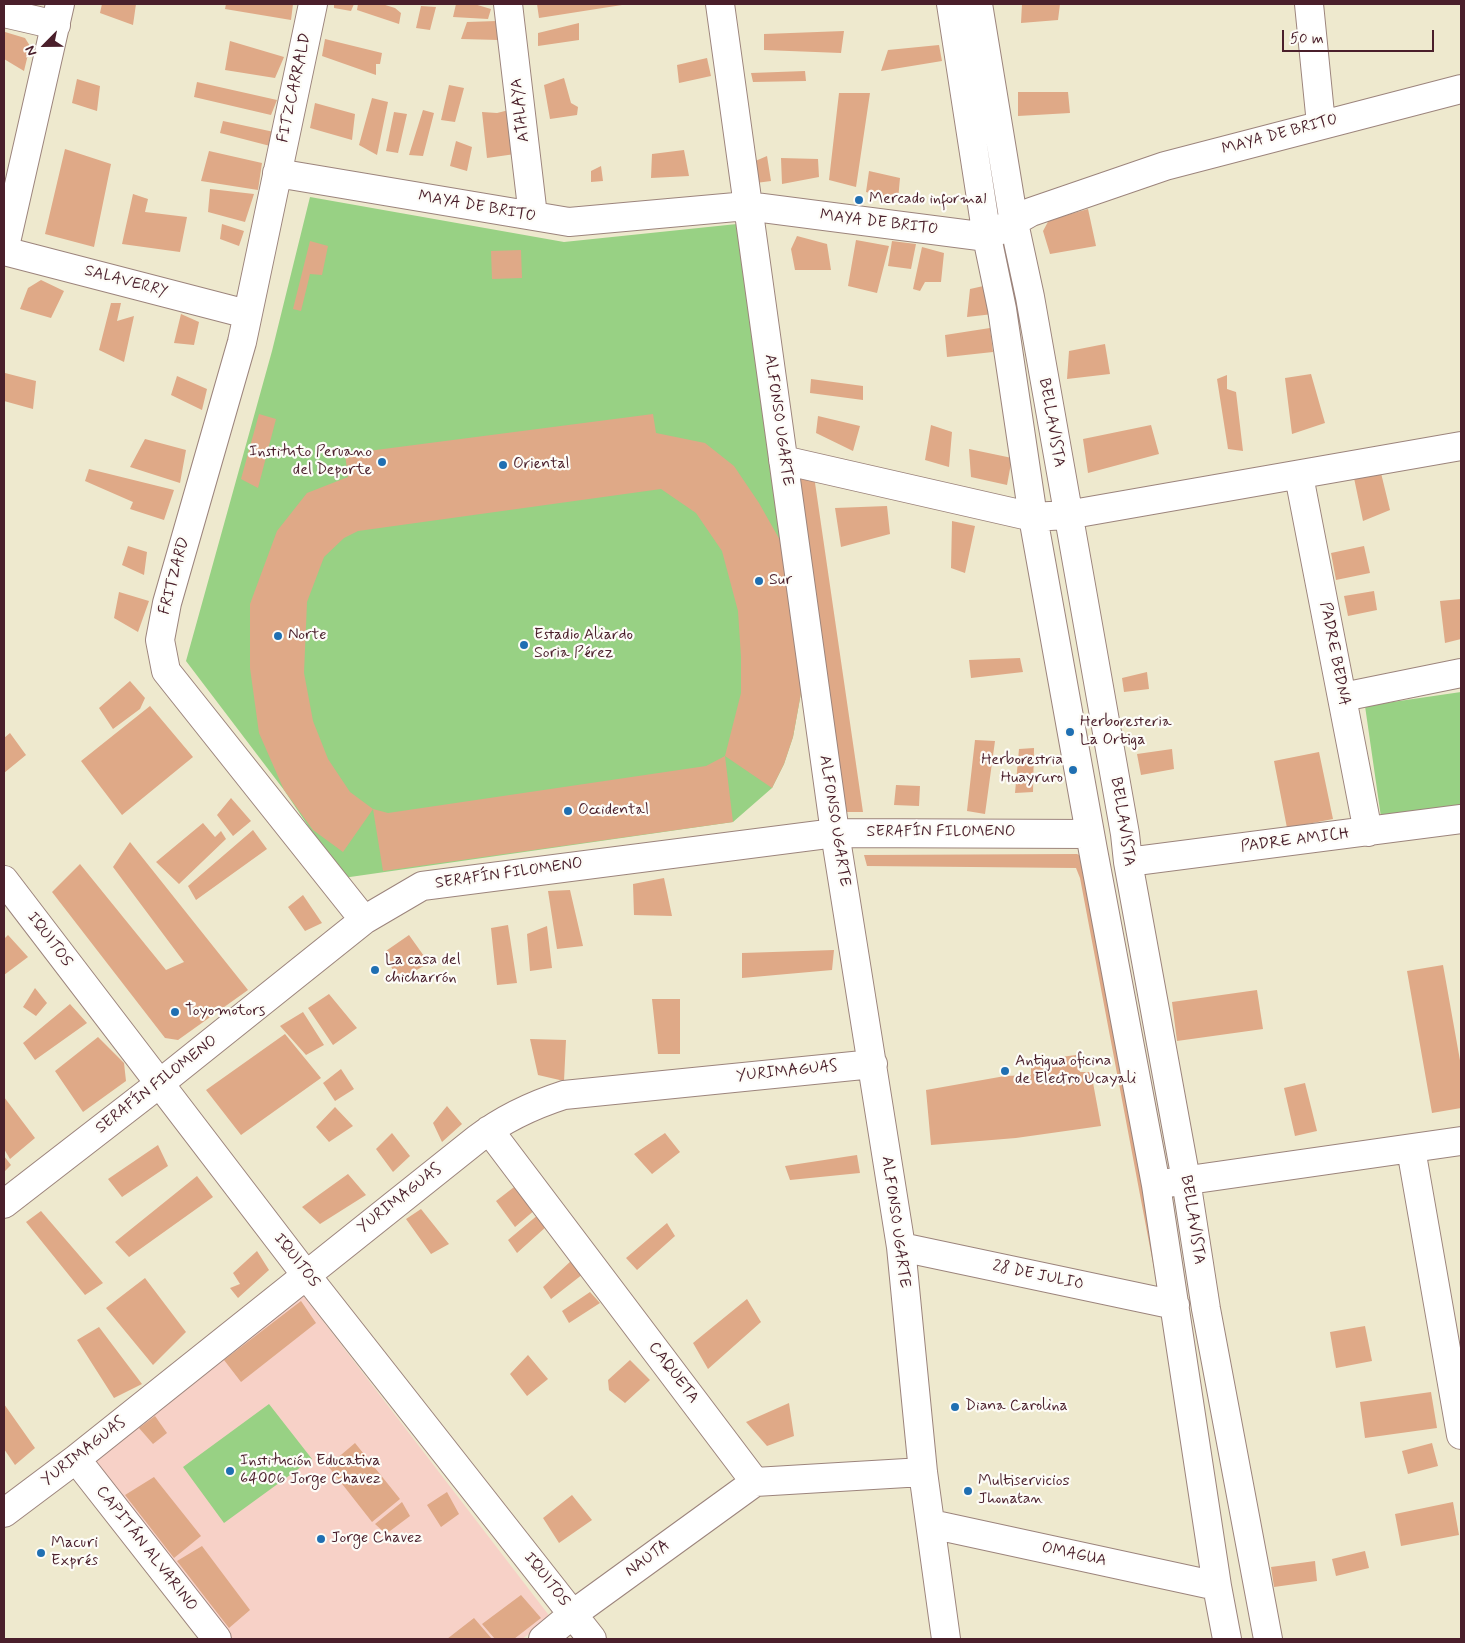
<!DOCTYPE html>
<meta charset="utf-8">
<style>
body{margin:0}
#map{position:relative;width:1465px;height:1643px;overflow:hidden;background:#eee9ce;font-family:Mynerve,sans-serif}
canvas{display:block}
.frame{position:absolute;inset:0;border:5px solid #4a1f2b;pointer-events:none}
.north{position:absolute;left:20px;top:20px;width:50px;height:50px;-webkit-text-stroke:4px #fdfcf7;paint-order:stroke;rotate:247deg;font-size:14px;font-weight:700;line-height:20px;text-align:center;color:#4a1f2b}
.north::after{content:'';display:block;margin:auto;width:18px;height:22px;background:#4a1f2b;clip-path:polygon(50% 0,100% 100%,50% 72%,0 100%)}
.scale{position:absolute;left:1282px;top:30px;width:152px;height:22px;box-sizing:border-box;border:2px solid #4a1f2b;border-top:0;padding-left:6px;font-size:15px;line-height:18px;white-space:nowrap;color:#4a1f2b;-webkit-text-stroke:4px #fdfcf7;paint-order:stroke}
</style>
<div id="map">
<canvas width="1465" height="1643"></canvas>
<div class="frame"></div>
<div class="north">N</div>
<div class="scale">50 m</div>
</div>
<script>
const ctx = document.querySelector('canvas').getContext('2d');
ctx.lineJoin = 'round';
function fill(path, color) {
  ctx.fillStyle = color;
  ctx.fill(path, 'evenodd');
}
function trace(path, color, width, dash) {
  ctx.strokeStyle = color;
  ctx.lineWidth = width;
  ctx.lineCap = dash ? 'butt' : 'round';
  ctx.setLineDash(dash || []);
  ctx.stroke(path);
}
function label(font, color, halo, rows, align = 'center') {
  ctx.font = font + ' Mynerve,sans-serif';
  ctx.lineWidth = 4.5;
  ctx.setLineDash([]);
  ctx.textBaseline = 'middle';
  ctx.strokeStyle = halo;
  ctx.fillStyle = color;
  for (const [text, x, y, turn = 0] of rows) {
    ctx.save();
    ctx.translate(x, y);
    ctx.rotate((+turn || 0) * Math.PI / 180);
    ctx.textAlign = isNaN(turn) ? turn : align;
    if (halo) ctx.strokeText(text, 0, 0);
    ctx.fillText(text, 0, 0);
    ctx.restore();
  }
}
const built = new Path2D(`
 M 303,1295 L 551,1618 L 522,1639 L 228,1639 L 92,1460 Z`);
const green = new Path2D(`
 M 310,197 L 564,242 L 737,224 L 795,623 L 801,693 L 793,737 L 784,764 L 772,788 L 733,822 L 343,878 L 284,790 L 186,661 L 272,351 Z
 M 1461,692 L 1461,813 L 1382,824 L 1365,706 Z
 M 269,1404 L 312,1459 L 224,1523 L 183,1467 Z`);
const building = new Path2D(`
 M 102,4 L 136,4 L 133,25 L 100,13 Z
 M 226,4 L 293,4 L 291,20 L 225,9 Z
 M 334,4 L 354,4 L 351,11 L 334,8 Z
 M 358,4 L 382,4 L 395,8 L 401,13 L 399,24 L 357,10 Z
 M 456,4 L 474,4 L 491,9 L 488,19 L 453,17 Z
 M 537,4 L 622,4 L 622,5 L 539,18 Z
 M 1022,4 L 1060,4 L 1058,20 L 1021,23 Z
 M 421,6 L 436,7 L 430,30 L 416,28 Z
 M 497,21 L 499,40 L 461,39 L 467,22 Z
 M 579,23 L 579,40 L 538,46 L 538,33 Z
 M 844,31 L 841,53 L 764,50 L 764,34 Z
 M 5,32 L 25,38 L 30,46 L 24,71 L 4,59 Z
 M 325,39 L 382,53 L 380,64 L 376,64 L 376,75 L 322,56 Z
 M 230,41 L 284,57 L 275,78 L 225,70 Z
 M 939,45 L 942,61 L 881,71 L 888,50 Z
 M 707,58 L 711,76 L 679,83 L 677,65 Z
 M 805,71 L 806,81 L 753,82 L 751,73 Z
 M 564,78 L 571,103 L 578,107 L 577,115 L 550,119 L 544,85 Z
 M 77,79 L 100,86 L 97,111 L 72,103 Z
 M 197,82 L 277,100 L 271,115 L 194,97 Z
 M 449,85 L 464,88 L 455,122 L 441,120 Z
 M 1018,92 L 1068,92 L 1070,113 L 1018,116 Z
 M 839,93 L 870,93 L 856,187 L 829,180 Z
 M 372,98 L 388,102 L 377,155 L 359,145 Z
 M 315,103 L 355,114 L 352,140 L 310,128 Z
 M 423,110 L 434,113 L 423,156 L 409,155 Z
 M 509,110 L 515,154 L 487,158 L 482,112 L 497,113 Z
 M 394,112 L 407,114 L 398,153 L 386,151 Z
 M 223,121 L 274,132 L 274,147 L 220,133 Z
 M 456,141 L 472,147 L 467,171 L 450,166 Z
 M 65,149 L 111,164 L 94,247 L 45,234 Z
 M 684,150 L 689,176 L 651,178 L 652,154 Z
 M 209,151 L 262,163 L 258,190 L 201,181 Z
 M 767,156 L 771,181 L 756,183 L 753,162 Z
 M 781,158 L 818,159 L 819,177 L 782,184 Z
 M 601,166 L 603,181 L 591,182 L 591,171 Z
 M 869,171 L 900,178 L 898,200 L 866,192 Z
 M 210,189 L 254,194 L 245,222 L 208,212 Z
 M 133,194 L 148,199 L 145,212 L 187,217 L 180,252 L 122,244 Z
 M 1088,209 L 1096,246 L 1050,254 L 1043,231 L 1049,220 Z
 M 222,224 L 244,231 L 239,246 L 220,239 Z
 M 797,236 L 827,244 L 831,270 L 795,270 L 791,249 Z
 M 856,240 L 889,246 L 877,293 L 848,286 Z
 M 310,241 L 328,246 L 322,275 L 310,274 L 301,311 L 293,309 Z
 M 892,241 L 916,244 L 911,269 L 888,266 Z
 M 922,247 L 944,253 L 941,282 L 925,282 L 920,291 L 913,289 Z
 M 521,250 L 522,278 L 492,279 L 491,251 Z
 M 41,280 L 64,291 L 51,318 L 20,309 L 28,288 Z
 M 988,285 L 993,314 L 967,317 L 970,289 Z
 M 111,303 L 121,303 L 117,321 L 134,316 L 124,362 L 99,350 Z
 M 181,314 L 199,322 L 194,345 L 174,343 Z
 M 990,328 L 993,352 L 947,357 L 945,335 Z
 M 1105,344 L 1110,374 L 1067,379 L 1069,351 Z
 M 5,373 L 36,381 L 33,409 L 4,401 Z
 M 1311,374 L 1325,423 L 1292,434 L 1285,378 Z
 M 1227,375 L 1227,389 L 1236,392 L 1243,451 L 1228,449 L 1217,379 Z
 M 177,376 L 207,389 L 202,410 L 171,395 Z
 M 811,379 L 863,386 L 863,400 L 810,393 Z
 M 259,414 L 276,419 L 258,488 L 241,479 Z
 M 653,414 L 656,433 L 705,443 L 734,466 L 759,503 L 781,542 L 795,623 L 801,693 L 793,737 L 784,764 L 772,788 L 725,756 L 733,822 L 383,871 L 373,809 L 388,813 L 706,766 L 725,756 L 741,693 L 741,657 L 738,611 L 722,551 L 696,513 L 661,489 L 358,531 L 344,538 L 324,557 L 307,602 L 304,673 L 313,721 L 328,759 L 350,792 L 373,809 L 343,852 L 313,830 L 284,790 L 259,733 L 250,668 L 250,604 L 277,531 L 307,493 L 348,477 L 345,454 Z
 M 818,416 L 860,426 L 853,451 L 816,433 Z
 M 931,425 L 952,432 L 949,467 L 925,460 Z
 M 1151,425 L 1159,454 L 1088,473 L 1083,439 Z
 M 145,439 L 186,450 L 180,483 L 130,467 Z
 M 969,449 L 1012,458 L 1007,485 L 971,477 Z
 M 89,469 L 174,490 L 164,520 L 130,509 L 133,502 L 85,481 Z
 M 793,472 L 814,476 L 863,812 L 841,812 Z
 M 1381,473 L 1390,510 L 1363,521 L 1354,478 Z
 M 887,506 L 890,534 L 841,547 L 835,508 Z
 M 952,521 L 975,526 L 965,573 L 951,568 Z
 M 128,546 L 147,552 L 144,575 L 122,565 Z
 M 1364,546 L 1370,573 L 1336,580 L 1331,553 Z
 M 1374,591 L 1377,610 L 1348,616 L 1344,596 Z
 M 119,592 L 149,601 L 138,632 L 114,618 Z
 M 1461,599 L 1461,639 L 1445,643 L 1440,601 Z
 M 1020,658 L 1023,672 L 971,678 L 969,660 Z
 M 1147,672 L 1149,689 L 1124,692 L 1122,678 Z
 M 130,681 L 145,698 L 140,709 L 113,729 L 99,708 Z
 M 150,706 L 193,757 L 122,815 L 81,761 Z
 M 10,733 L 26,755 L 4,773 L 4,738 Z
 M 975,740 L 995,741 L 985,814 L 967,811 Z
 M 1034,748 L 1033,792 L 1015,793 L 1019,749 Z
 M 1172,749 L 1174,769 L 1141,775 L 1137,754 Z
 M 1319,752 L 1333,819 L 1287,828 L 1274,761 Z
 M 896,785 L 920,786 L 919,806 L 894,805 Z
 M 231,798 L 251,821 L 233,836 L 217,815 Z
 M 203,823 L 215,837 L 221,831 L 226,839 L 179,884 L 156,862 Z
 M 253,830 L 267,849 L 196,900 L 188,886 Z
 M 130,842 L 248,990 L 178,1040 L 165,1038 L 52,892 L 80,864 L 166,970 L 184,962 L 113,867 Z
 M 1077,854 L 1088,859 L 1167,1273 L 1155,1274 L 1080,878 L 1076,868 L 867,866 L 864,855 Z
 M 664,878 L 672,916 L 634,915 L 633,884 Z
 M 570,890 L 583,946 L 557,949 L 548,891 Z
 M 303,895 L 322,923 L 305,931 L 288,907 Z
 M 508,925 L 517,983 L 497,985 L 491,928 Z
 M 547,926 L 552,968 L 530,971 L 527,934 Z
 M 8,935 L 28,957 L 4,975 L 4,939 Z
 M 409,935 L 429,963 L 399,980 L 383,953 Z
 M 834,950 L 832,970 L 742,978 L 742,953 Z
 M 1443,965 L 1461,1066 L 1461,1108 L 1432,1113 L 1407,971 Z
 M 35,988 L 47,1003 L 36,1016 L 23,1007 Z
 M 1257,990 L 1263,1029 L 1177,1041 L 1172,1002 Z
 M 329,994 L 357,1028 L 333,1045 L 308,1008 Z
 M 652,999 L 680,999 L 680,1054 L 658,1054 Z
 M 70,1004 L 87,1023 L 35,1060 L 23,1043 Z
 M 303,1012 L 324,1045 L 306,1055 L 280,1026 Z
 M 285,1034 L 321,1078 L 241,1135 L 206,1090 Z
 M 98,1037 L 124,1063 L 126,1081 L 83,1112 L 55,1071 Z
 M 530,1039 L 566,1040 L 564,1081 L 538,1075 Z
 M 1076,1055 L 1080,1072 L 1091,1072 L 1101,1126 L 1016,1138 L 931,1145 L 926,1090 L 1005,1076 L 1031,1075 L 1031,1061 Z
 M 341,1069 L 354,1089 L 335,1101 L 323,1083 Z
 M 1305,1083 L 1317,1131 L 1295,1136 L 1284,1088 Z
 M 4,1097 L 35,1138 L 10,1159 L 4,1149 Z
 M 447,1106 L 462,1124 L 442,1142 L 433,1123 Z
 M 335,1107 L 353,1126 L 329,1142 L 316,1127 Z
 M 392,1133 L 410,1156 L 393,1172 L 376,1149 Z
 M 665,1133 L 680,1152 L 652,1174 L 634,1154 Z
 M 158,1145 L 168,1166 L 122,1197 L 108,1179 Z
 M 857,1155 L 860,1173 L 790,1180 L 785,1166 Z
 M 4,1156 L 11,1165 L 4,1172 Z
 M 348,1174 L 366,1195 L 320,1224 L 302,1207 Z
 M 197,1176 L 213,1197 L 129,1257 L 115,1242 Z
 M 518,1184 L 536,1209 L 515,1227 L 496,1201 Z
 M 421,1209 L 449,1244 L 431,1254 L 406,1219 Z
 M 41,1211 L 103,1283 L 85,1295 L 26,1222 Z
 M 539,1214 L 547,1226 L 517,1253 L 508,1240 Z
 M 667,1223 L 675,1236 L 637,1270 L 626,1258 Z
 M 257,1251 L 269,1270 L 238,1298 L 230,1288 L 240,1284 L 233,1273 Z
 M 572,1260 L 583,1274 L 551,1299 L 543,1287 Z
 M 145,1278 L 186,1332 L 153,1365 L 106,1308 Z
 M 590,1292 L 600,1303 L 569,1323 L 562,1311 Z
 M 747,1299 L 761,1322 L 708,1369 L 693,1343 Z
 M 301,1301 L 316,1323 L 241,1382 L 224,1360 Z
 M 1365,1326 L 1372,1361 L 1336,1368 L 1330,1332 Z
 M 99,1327 L 142,1384 L 114,1398 L 77,1340 Z
 M 528,1355 L 548,1379 L 527,1396 L 510,1374 Z
 M 630,1360 L 650,1380 L 625,1403 L 609,1390 L 608,1380 Z
 M 1431,1392 L 1437,1428 L 1365,1438 L 1360,1402 Z
 M 789,1403 L 794,1436 L 767,1446 L 746,1422 Z
 M 4,1404 L 35,1448 L 15,1465 L 4,1449 Z
 M 155,1416 L 167,1433 L 153,1444 L 139,1428 Z
 M 355,1443 L 400,1499 L 372,1522 L 328,1466 Z
 M 1432,1443 L 1438,1466 L 1408,1474 L 1402,1451 Z
 M 154,1477 L 201,1536 L 174,1558 L 125,1495 Z
 M 447,1492 L 459,1514 L 441,1527 L 427,1505 Z
 M 572,1495 L 592,1520 L 559,1543 L 543,1518 Z
 M 402,1502 L 410,1516 L 386,1534 L 375,1524 Z
 M 1453,1502 L 1459,1535 L 1401,1546 L 1395,1514 Z
 M 202,1546 L 250,1610 L 229,1628 L 177,1561 Z
 M 1365,1551 L 1369,1568 L 1336,1576 L 1332,1559 Z
 M 1315,1561 L 1317,1581 L 1274,1587 L 1271,1567 Z
 M 521,1595 L 541,1618 L 514,1639 L 495,1639 L 482,1624 Z
 M 474,1618 L 492,1639 L 447,1639 Z`);
const minor = new Path2D(`
 M 313,4 L 242,342 L 167,603 L 160,640 L 166,671 L 364,920
 M 508,4 L 533,216
 M 720,4 L 835,833 L 901,1247 L 923,1472 L 946,1639
 M 951,4 L 987,237 L 1002,309 L 1033,517 L 1093,850 L 1156,1185 L 1217,1586 L 1227,1639
 M 978,4 L 1014,223 L 1030,297 L 1125,834 L 1128,862 L 1186,1180 L 1206,1309 L 1268,1639
 M 1309,4 L 1321,124
 M 4,13 L 56,25
 M 277,173 L 569,222 L 747,206 L 987,237 L 1031,212 L 1165,166 L 1461,89
 M 4,251 L 60,4
 M 4,251 L 247,314
 M 783,460 L 1033,517 L 1067,515 L 1461,446
 M 1299,476 L 1368,832
 M 1343,697 L 1461,673
 M 1128,862 L 1461,819
 M 4,880 L 306,1275 L 592,1639
 M 489,1130 L 755,1482 L 923,1472
 M 1411,1149 L 1461,1435
 M 1168,1183 L 1461,1141
 M 4,1204 L 159,1084 L 364,920 L 422,886 L 835,833 L 1090,834
 M 901,1247 L 1175,1305
 M 76,1459 L 217,1639
 M 4,1513 L 76,1459 L 477,1139 C 503,1119 533,1105 564,1095 L 873,1064
 M 931,1524 L 1217,1586
 M 543,1639 L 573,1614 L 755,1482`);
const markers = [
 [859,200,5,"#1f6fb2"],
 [382,462,5,"#1f6fb2"],
 [503,465,5,"#1f6fb2"],
 [759,581,5,"#1f6fb2"],
 [278,636,5,"#1f6fb2"],
 [524,645,5,"#1f6fb2"],
 [1070,732,5,"#1f6fb2"],
 [1073,770,5,"#1f6fb2"],
 [568,811,5,"#1f6fb2"],
 [375,970,5,"#1f6fb2"],
 [175,1012,5,"#1f6fb2"],
 [1005,1071,5,"#1f6fb2"],
 [955,1407,5,"#1f6fb2"],
 [230,1471,5,"#1f6fb2"],
 [968,1491,5,"#1f6fb2"],
 [321,1539,5,"#1f6fb2"],
 [41,1553,5,"#1f6fb2"]
];
const streetNames = [
 ["FITZCARRALD",295,88,-78],
 ["ATALAYA",521,110,-97],
 ["MAYA DE BRITO",1280,135,-15],
 ["MAYA DE BRITO",477,207,10],
 ["MAYA DE BRITO",879,223,7],
 ["SALAVERRY",126,282,15],
 ["ALFONSO UGARTE",778,420,82],
 ["BELLAVISTA",1051,423,80],
 ["FRITZARD",175,576,-75],
 ["PADRE BEDNA",1334,654,79],
 ["ALFONSO UGARTE",834,821,81],
 ["BELLAVISTA",1122,822,81],
 ["SERAFÍN FILOMENO",941,833],
 ["PADRE AMICH",1295,841,-7],
 ["SERAFÍN FILOMENO",509,874,-8],
 ["IQUITOS",49,940,53],
 ["YURIMAGUAS",787,1072,-6],
 ["SERAFÍN FILOMENO",157,1085,-38],
 ["YURIMAGUAS",400,1199,-38],
 ["BELLAVISTA",1192,1220,81],
 ["ALFONSO UGARTE",895,1222,82],
 ["IQUITOS",296,1261,52],
 ["28 DE JULIO",1038,1276,12],
 ["CAQUETA",673,1373,53],
 ["YURIMAGUAS",84,1452,-38],
 ["CAPITÁN ALVARINO",146,1549,52],
 ["OMAGUA",1074,1555,12],
 ["NAUTA",648,1559,-36],
 ["IQUITOS",546,1580,52]
];
const poiNames = [
 ["Mercado informal",869,200],
 ["Instituto Peruano",372,453,"right"],
 ["del Deporte",372,471,"right"],
 ["Oriental",513,465],
 ["Sur",769,581],
 ["Norte",288,636],
 ["Estadio Aliardo",534,636],
 ["Soria Pérez",534,654],
 ["Herboresteria",1080,723],
 ["La Ortiga",1080,741],
 ["Herborestria",1063,761,"right"],
 ["Huayruro",1063,779,"right"],
 ["Occidental",578,811],
 ["La casa del",385,961],
 ["chicharrón",385,979],
 ["Toyomotors",185,1012],
 ["Antigua oficina",1015,1062],
 ["de Electro Ucayali",1015,1080],
 ["Diana Carolina",965,1407],
 ["Institución Educativa",240,1462],
 ["64006 Jorge Chavez",240,1480],
 ["Multiservicios",978,1482],
 ["Jhonatan",978,1500],
 ["Jorge Chavez",331,1539],
 ["Macuri",51,1544],
 ["Exprés",51,1562]
];
fill(built, '#f7d1c7');
fill(green, '#98d184');
fill(building, '#dfa987');
trace(minor, '#9c847c', 30);
trace(minor, '#fff', 28);
for (const [x, y, r, color] of markers) {
  const dot = new Path2D();
  dot.arc(x, y, r, 0, 2 * Math.PI);
  ctx.fillStyle = color;
  ctx.fill(dot);
  trace(dot, '#fdfcf7', 2);
}
label('16px', '#4a1f2b', '#fdfcf7', streetNames);
label('16px', '#4a1f2b', '#fdfcf7', poiNames, 'left');
</script>
